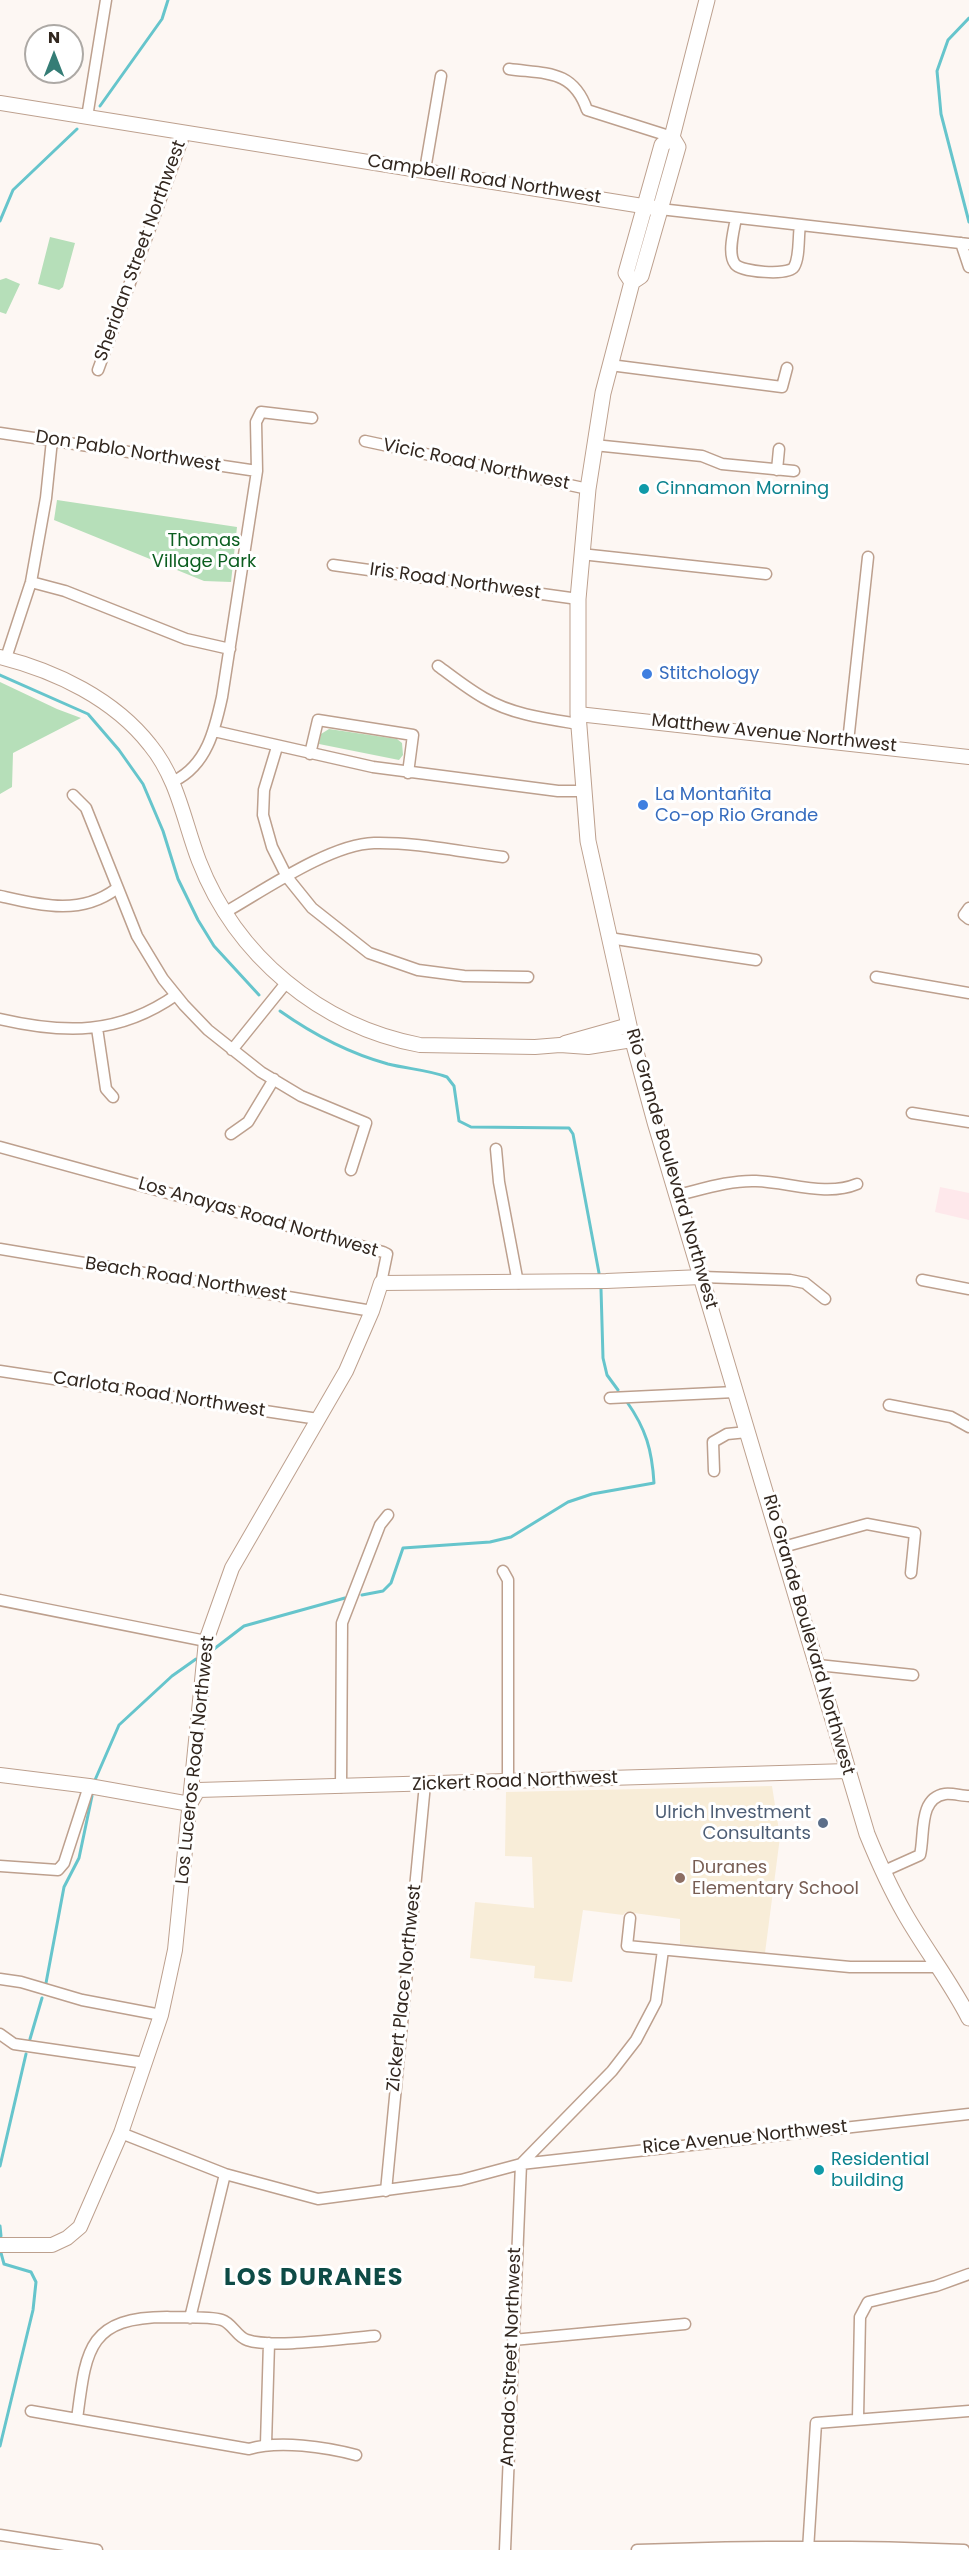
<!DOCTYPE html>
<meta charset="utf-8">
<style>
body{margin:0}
#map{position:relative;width:969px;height:2550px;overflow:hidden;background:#fdf7f3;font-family:Poppins,sans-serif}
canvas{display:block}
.north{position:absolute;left:24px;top:24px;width:60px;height:60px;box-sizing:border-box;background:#fff;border:2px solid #ada9a5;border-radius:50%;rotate:0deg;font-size:16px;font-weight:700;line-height:24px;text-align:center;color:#32271f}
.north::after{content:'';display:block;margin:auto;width:21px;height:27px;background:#357d76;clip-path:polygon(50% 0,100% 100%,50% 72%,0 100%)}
</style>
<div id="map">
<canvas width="969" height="2550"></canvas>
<div class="north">N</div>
</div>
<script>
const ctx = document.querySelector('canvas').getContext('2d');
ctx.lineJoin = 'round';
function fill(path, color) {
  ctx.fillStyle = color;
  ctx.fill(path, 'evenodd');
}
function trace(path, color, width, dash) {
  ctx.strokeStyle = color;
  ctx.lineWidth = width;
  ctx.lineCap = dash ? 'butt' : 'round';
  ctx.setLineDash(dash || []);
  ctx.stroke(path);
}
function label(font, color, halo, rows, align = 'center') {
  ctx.font = font + ' Poppins,sans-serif';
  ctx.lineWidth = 6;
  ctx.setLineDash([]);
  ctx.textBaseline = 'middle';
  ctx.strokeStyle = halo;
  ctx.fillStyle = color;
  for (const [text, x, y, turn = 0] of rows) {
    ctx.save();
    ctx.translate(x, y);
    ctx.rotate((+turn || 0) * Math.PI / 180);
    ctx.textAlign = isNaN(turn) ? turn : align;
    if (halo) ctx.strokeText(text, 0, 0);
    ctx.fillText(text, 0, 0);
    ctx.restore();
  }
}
const industrial = new Path2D(`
 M 940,1187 L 969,1193 L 969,1220 L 935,1212 Z`);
const education = new Path2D(`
 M 772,1786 L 780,1837 L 765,1953 L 680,1944 L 680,1919 L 626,1912 L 623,1915 L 583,1910 L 572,1982 L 534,1978 L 535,1966 L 470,1958 L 475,1902 L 534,1908 L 532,1857 L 505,1856 L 506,1792 Z`);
const green = new Path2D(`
 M 50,237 L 75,243 L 63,287 L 59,290 L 38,284 Z
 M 6,278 L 20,284 L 6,314 L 0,312 L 0,280 Z
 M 57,500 L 237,527 L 231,582 L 204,581 L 54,520 Z
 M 0,682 L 57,709 L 81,718 L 13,753 L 12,787 L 0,794 Z
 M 329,729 L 397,739 L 402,743 L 403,755 L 399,760 L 319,744 L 321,734 Z`);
const stream = new Path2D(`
 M 969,18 L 948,40 L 937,71 L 941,114 L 969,222
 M 100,106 L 162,19 L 168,0
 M 0,221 L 13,190 L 77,129
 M 0,675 L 88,714 L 119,750 L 143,784 L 163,831 L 178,879 L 198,920 L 214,946 L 259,995
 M 280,1011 C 314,1035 348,1053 388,1064 C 408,1069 429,1070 447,1077 L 454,1086 L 459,1121 L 471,1127 L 569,1128 L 573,1134 L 599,1273
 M 601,1289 L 603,1358 L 607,1375 L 618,1390
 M 362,1595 L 383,1591 L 391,1583 L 403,1548 L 490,1542 L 511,1537 L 568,1502 L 592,1494 L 654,1483 C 652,1450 646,1429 627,1402
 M 214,1649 L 244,1626 L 345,1598
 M 95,1780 L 119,1725 L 172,1676 L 196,1659
 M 46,1983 L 64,1887 L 79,1858 L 92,1796
 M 30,2039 L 42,1998
 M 0,2166 L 26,2054
 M 0,2226 L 1,2236
 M 0,2446 L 33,2310 L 36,2282 L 31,2272 L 4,2264 L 1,2253`);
const minor = new Path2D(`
 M 509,69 C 545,74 573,69 587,110 L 672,137
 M 87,117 L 106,0
 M 425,170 L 441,76
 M 660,209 L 969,244
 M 736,218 C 734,230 727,254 735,264 C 741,272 788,276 794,267 C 800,257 798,237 800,225
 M 961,243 L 969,267
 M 610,365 L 782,387 L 787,368
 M 98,370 L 185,133
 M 0,433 L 257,471
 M 365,441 L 588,489
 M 594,445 L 702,456 L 722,464 L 794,471
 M 777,470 L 779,449
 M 581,554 L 766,574
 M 333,565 L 578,599
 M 31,582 L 65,591 L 186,639 L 230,649
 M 6,658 L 31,582 L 46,498 L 52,440
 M 438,666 C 453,677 468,689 484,698 C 513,715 548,719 579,724
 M 214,731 L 373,767 L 558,791 L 583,791
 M 848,742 L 868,557
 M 277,747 L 264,790 L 263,815 L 272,847 L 287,877 L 312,908 L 369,953 L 418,970 L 464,976 L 528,977
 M 310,754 L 318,720 L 413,735 L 408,773
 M 174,781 C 207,765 215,729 222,697 L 257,471 L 256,422 L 261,412 L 312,418
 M 73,795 L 86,808 L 137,936 L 163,979 L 184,1005 L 208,1030 L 261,1072 L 301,1096 L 366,1123 L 351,1170
 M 0,896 C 40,905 80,916 116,889
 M 969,908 L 964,915 L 969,919
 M 224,913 C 263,891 330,844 374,843 C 416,842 461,852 503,857
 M 609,938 L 756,960
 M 876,977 L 969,993
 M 0,1019 C 65,1034 119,1035 176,995
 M 97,1028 L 106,1089 L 113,1097
 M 232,1050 L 286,983
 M 912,1113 L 969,1122
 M 231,1134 L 248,1122 L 274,1079
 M 0,1147 L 383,1252 L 387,1254 L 381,1283
 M 496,1149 L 499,1182 L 518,1283
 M 678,1195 C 703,1189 730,1180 756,1181 C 789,1182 826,1197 857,1184
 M 0,1249 L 372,1311
 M 702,1277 L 790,1280 L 805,1283 L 825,1299
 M 922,1280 L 969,1289
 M 0,1371 L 318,1419
 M 610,1398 L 735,1392
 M 889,1405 L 951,1417 L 969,1427
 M 714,1471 L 713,1442 L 727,1434 L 747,1432
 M 783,1547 L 867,1524 L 915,1533 L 911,1573
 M 503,1571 L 508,1580 L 508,1782
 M 0,1600 L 206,1641
 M 818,1665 L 913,1675
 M 341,1787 L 342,1623 L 380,1525 L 388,1515
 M 0,1866 L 58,1870 L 64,1863 L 89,1786
 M 882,1872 L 920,1855 C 925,1835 918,1798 945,1794 C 952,1793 962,1796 969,1796
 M 630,1918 L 627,1946 L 850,1967 L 939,1967
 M 0,1979 L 21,1982 L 82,2000 L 161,2015
 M 0,2034 L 14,2044 L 145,2063
 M 121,2133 L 225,2174 L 318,2199 L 461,2180 L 521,2164 L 612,2071 L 636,2040 L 656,2002 L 663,1950
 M 386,2191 L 425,1784
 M 190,2318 L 225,2174
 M 513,2340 L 685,2324
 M 31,2411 L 249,2449 C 279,2440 326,2447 356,2455
 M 858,2418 L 860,2317 L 868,2302 L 936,2286 L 969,2274
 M 77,2419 C 86,2351 87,2317 167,2317 C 182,2318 208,2316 222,2320 C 232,2323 237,2337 247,2340 C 274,2349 344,2338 375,2336
 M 266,2444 L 269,2343
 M 0,2535 L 97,2550
 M 505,2550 L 521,2164 L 969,2114
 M 637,2550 C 746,2546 855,2545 964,2550
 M 808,2550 L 816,2423 L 969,2411`);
const tertiary = new Path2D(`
 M 0,103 L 655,208
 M 0,657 C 56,671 114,699 150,745 C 178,779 184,822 199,861 C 236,956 320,1026 420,1045 L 535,1047 L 560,1045 L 588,1047 L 632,1040
 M 578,714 L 969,757
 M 565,1043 L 629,1025
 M 0,1775 L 89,1786 L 190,1804 L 198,1790 L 848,1771
 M 0,2245 L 52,2245 L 67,2238 L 80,2227 L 121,2133 L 161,2015 L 175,1950 L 206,1641 L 232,1568 L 346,1371 L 372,1311 L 381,1283 L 606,1281 L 702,1277`);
const secondary = new Path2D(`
 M 672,137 L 678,147 L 641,276 L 632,282 L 603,393 L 588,489 L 578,599 L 578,714 L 588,841 L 630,1030 L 655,1122 L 867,1834 C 878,1861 890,1888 905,1914 C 925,1949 950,1981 969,2018
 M 632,282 L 626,273 L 662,145 L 672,137 L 707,0`);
const markers = [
 [644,489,6,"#0f9aa8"],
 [647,674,6,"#3f7fe0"],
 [643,805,6,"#3f7fe0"],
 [823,1823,6,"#5c6f8a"],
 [680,1878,6,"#8d6e63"],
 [819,2170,6,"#0f9aa8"]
];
const streetNames = [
 ["Campbell Road Northwest",484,180,9],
 ["Sheridan Street Northwest",141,251,-70],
 ["Don Pablo Northwest",128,452,9],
 ["Vicic Road Northwest",476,465,12],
 ["Iris Road Northwest",455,582,8],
 ["Matthew Avenue Northwest",774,734,6],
 ["Rio Grande Boulevard Northwest",671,1169,74],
 ["Los Anayas Road Northwest",258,1218,16],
 ["Beach Road Northwest",186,1280,9],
 ["Carlota Road Northwest",159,1395,9],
 ["Rio Grande Boulevard Northwest",808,1635,74],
 ["Los Luceros Road Northwest",196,1760,-84],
 ["Zickert Road Northwest",515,1782,-2],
 ["Zickert Place Northwest",405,1988,-84],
 ["Rice Avenue Northwest",745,2138,-6],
 ["Amado Street Northwest",512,2357,-88]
];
const cultureNames = [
 ["Cinnamon Morning",656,489],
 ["Residential",831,2160],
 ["building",831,2181]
];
const parkNames = [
 ["Thomas",204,541],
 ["Village Park",204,562]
];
const shopNames = [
 ["Stitchology",659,674],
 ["La Montañita",655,795],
 ["Co-op Rio Grande",655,816]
];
const serviceNames = [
 ["Ulrich Investment",811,1813],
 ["Consultants",811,1834]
];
const educationNames = [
 ["Duranes",692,1868],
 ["Elementary School",692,1889]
];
const districtNames = [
 ["LOS DURANES",314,2279]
];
fill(industrial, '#fee8eb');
fill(education, '#f8edd8');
fill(green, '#b6dfb9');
trace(stream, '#66c5cc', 3);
trace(minor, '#bda08e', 13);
trace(tertiary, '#bda08e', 16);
trace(secondary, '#bda08e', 17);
trace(minor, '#fff', 10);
trace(tertiary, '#fff', 14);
trace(secondary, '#fff', 15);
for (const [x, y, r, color] of markers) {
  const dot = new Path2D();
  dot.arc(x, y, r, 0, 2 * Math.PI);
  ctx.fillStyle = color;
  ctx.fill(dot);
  trace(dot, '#fff', 2);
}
label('18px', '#32271f', '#fff', streetNames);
label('18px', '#0d838f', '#fff', cultureNames, 'left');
label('18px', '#0c5e20', '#fff', parkNames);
label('18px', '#366cbe', '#fff', shopNames, 'left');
label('18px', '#4e5e75', '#fff', serviceNames, 'right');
label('18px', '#785e54', '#fff', educationNames, 'left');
ctx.letterSpacing = '1.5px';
label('bold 24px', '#0e4b46', '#fff', districtNames);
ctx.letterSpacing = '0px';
</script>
